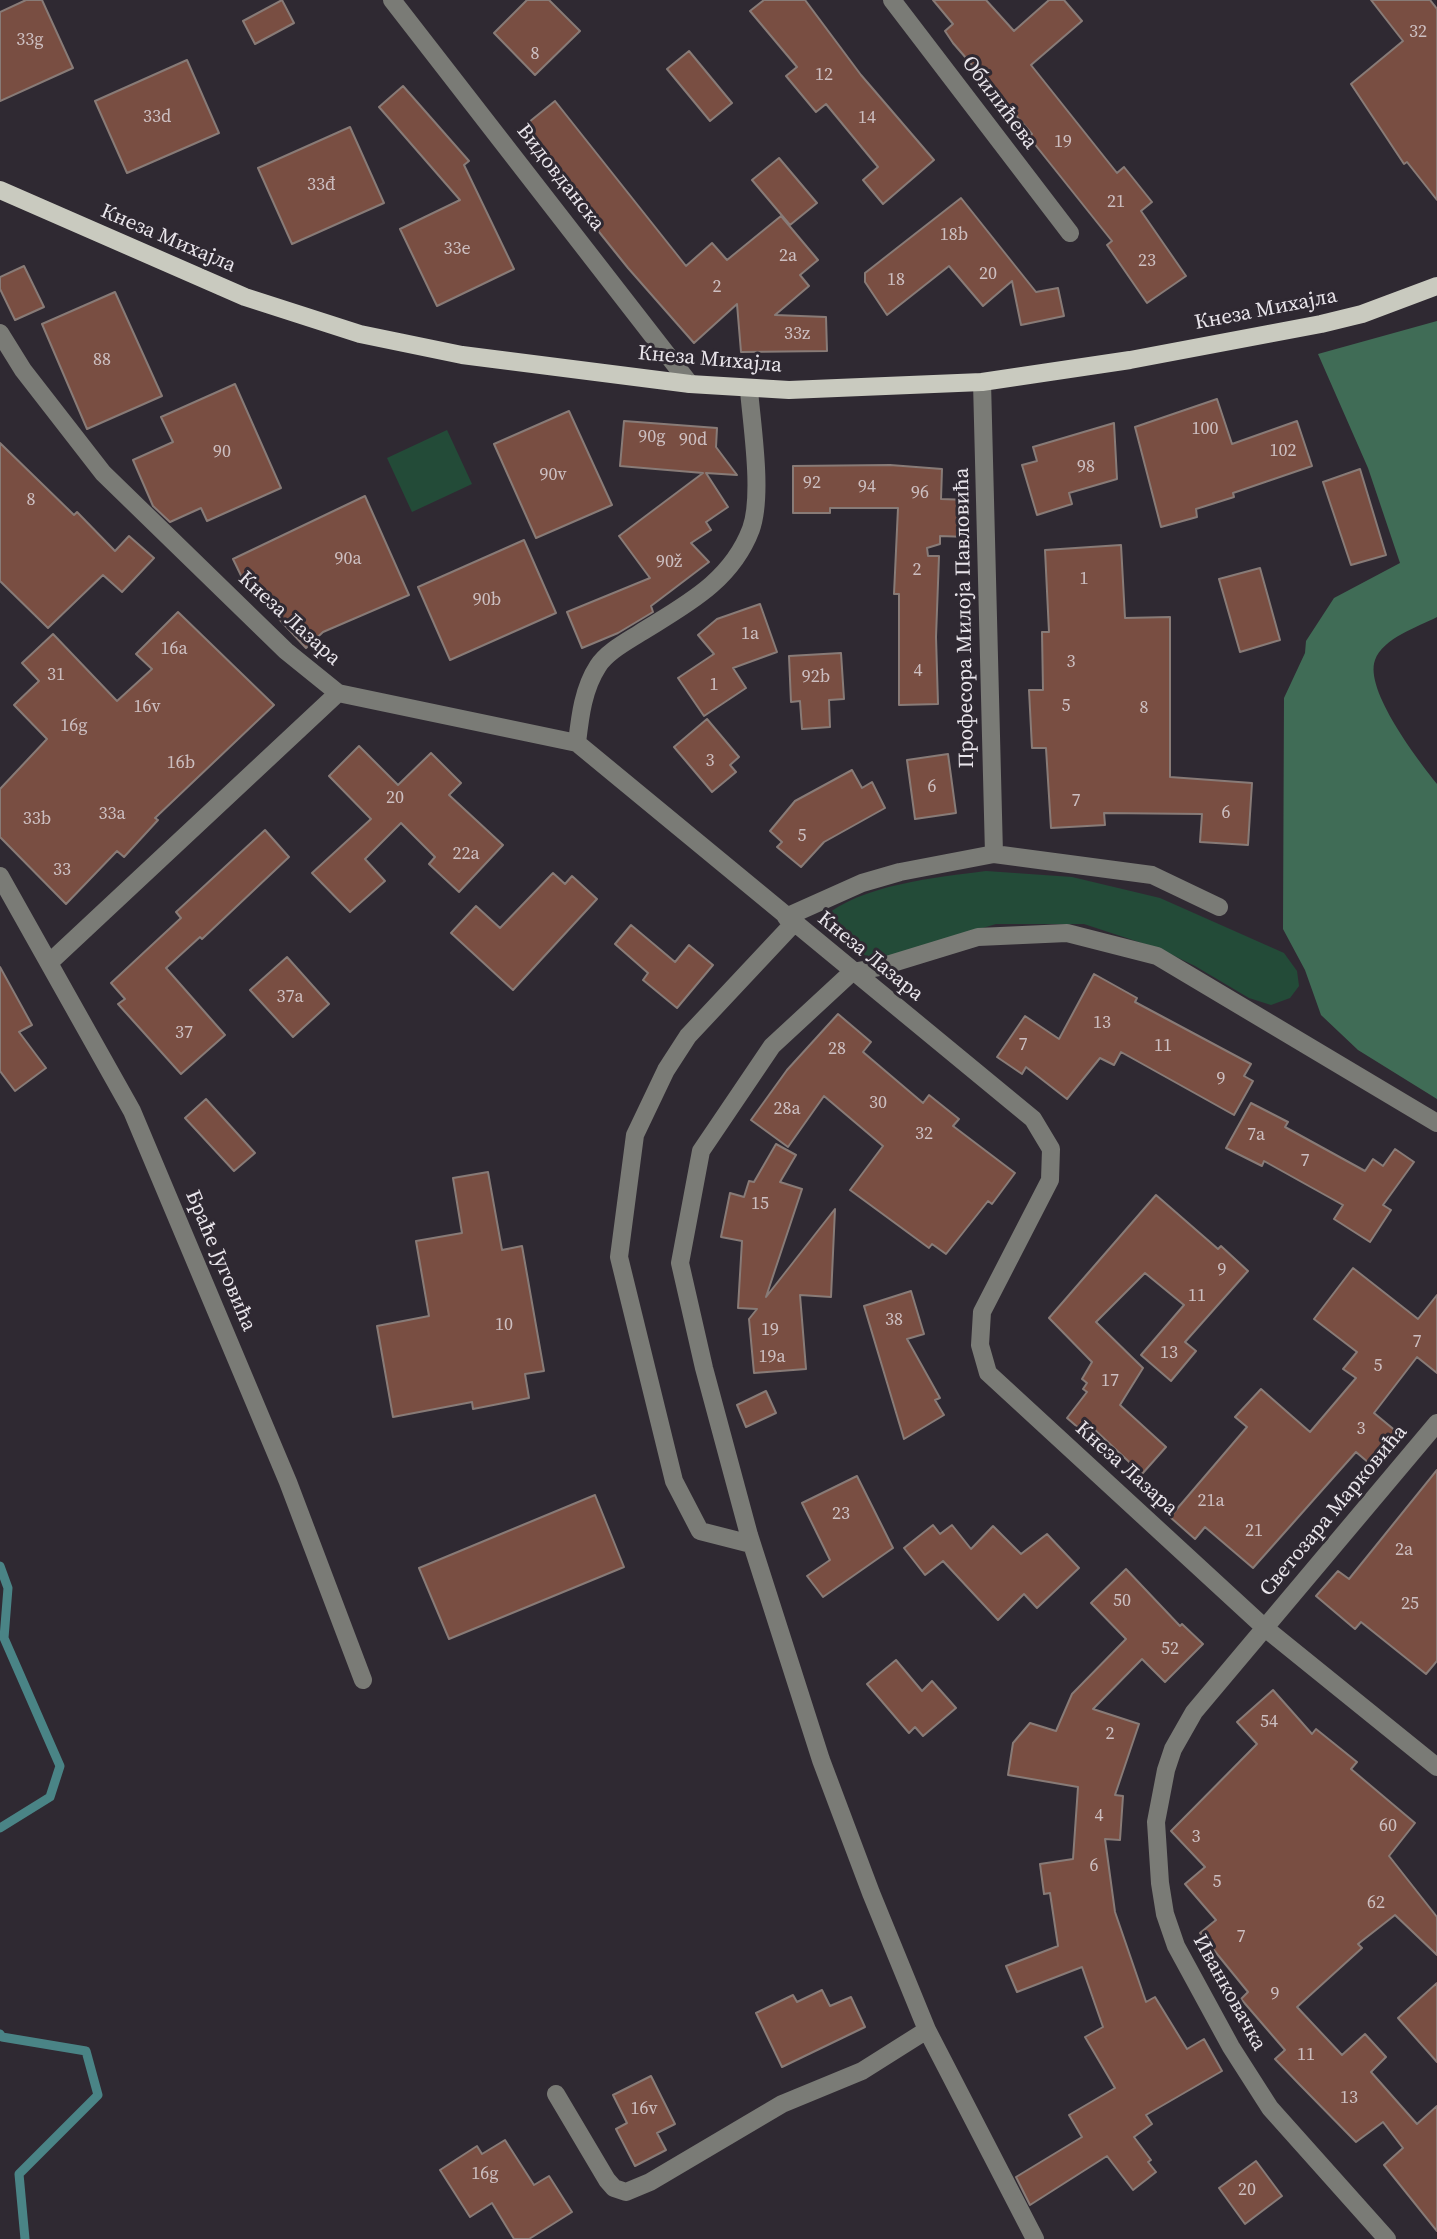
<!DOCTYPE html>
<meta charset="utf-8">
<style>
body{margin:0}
canvas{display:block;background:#2f2932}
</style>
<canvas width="1437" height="2239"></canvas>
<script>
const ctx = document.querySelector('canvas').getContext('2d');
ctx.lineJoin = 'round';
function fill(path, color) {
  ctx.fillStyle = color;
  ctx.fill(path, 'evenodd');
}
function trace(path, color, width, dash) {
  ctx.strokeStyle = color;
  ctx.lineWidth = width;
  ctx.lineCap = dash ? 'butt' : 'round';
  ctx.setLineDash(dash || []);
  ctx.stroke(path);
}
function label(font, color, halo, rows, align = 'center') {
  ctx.font = font + ' "Source Serif 4",serif';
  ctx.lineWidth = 6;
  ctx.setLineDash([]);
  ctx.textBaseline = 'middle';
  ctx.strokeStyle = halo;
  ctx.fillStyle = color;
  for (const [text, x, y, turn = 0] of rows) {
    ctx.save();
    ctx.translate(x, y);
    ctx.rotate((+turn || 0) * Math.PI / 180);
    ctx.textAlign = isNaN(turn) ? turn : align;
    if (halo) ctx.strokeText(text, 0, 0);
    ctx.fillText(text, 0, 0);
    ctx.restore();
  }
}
const green = new Path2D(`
 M 447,430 L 472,484 L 412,512 L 387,458 Z
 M 986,871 L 1072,877 L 1160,898 L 1284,953 L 1297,971 L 1299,986 L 1290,998 L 1271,1005 L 1249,998 L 1195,966 L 1160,949 L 1084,924 L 996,924 L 878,959 L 857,953 L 835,939 L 822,925 L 823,918 C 859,885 938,877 986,871 Z`);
const forest = new Path2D(`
 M 1437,321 L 1437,617 C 1418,627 1383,638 1375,660 C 1364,690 1418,760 1437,784 L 1437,1099 L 1358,1050 L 1321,1015 L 1305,970 L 1283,929 L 1284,698 L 1305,653 L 1306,641 L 1334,598 L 1400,563 L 1368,468 L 1318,354 Z`);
const stream = new Path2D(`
 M 0,1566 L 8,1588 L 4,1638 L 60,1766 L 50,1797 L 0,1828
 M 0,2034 L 2,2037 L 86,2051 L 98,2095 L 19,2174 L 25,2239`);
const building = new Path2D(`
 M 26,0 L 42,0 L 73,68 L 0,101 L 0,12 Z
 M 282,0 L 294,23 L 255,44 L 243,21 Z
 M 527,0 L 549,0 L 580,31 L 535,75 L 494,33 Z
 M 764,0 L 805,0 L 861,75 L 934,160 L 883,204 L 863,180 L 878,167 L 826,104 L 816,112 L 786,76 L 797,67 L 750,11 Z
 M 933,0 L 986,0 L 1014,31 L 1049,0 L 1064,0 L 1082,21 L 1031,65 L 1117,173 L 1124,167 L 1152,202 L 1141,211 L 1186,276 L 1147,303 L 1107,245 L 1112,241 L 1029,137 L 1032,134 L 953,43 L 945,31 L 953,24 Z
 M 1371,0 L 1430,0 L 1437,9 L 1437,200 L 1407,162 L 1404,164 L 1351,84 L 1403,41 Z
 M 689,51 L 732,103 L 710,121 L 667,69 Z
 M 187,60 L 219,133 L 127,173 L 95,101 Z
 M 403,86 L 469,161 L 464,165 L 514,269 L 437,306 L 400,229 L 460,200 L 379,107 Z
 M 555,101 L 686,266 L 712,243 L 727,260 L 781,216 L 818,260 L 800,275 L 809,286 L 775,315 L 826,317 L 827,351 L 741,352 L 737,304 L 694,343 L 628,268 L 518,131 Z
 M 350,127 L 384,203 L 292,244 L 258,168 Z
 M 779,158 L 817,203 L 790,225 L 752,180 Z
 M 961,198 L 1036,292 L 1058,288 L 1064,316 L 1021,325 L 1012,281 L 983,306 L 949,266 L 887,315 L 865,282 L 865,273 Z
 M 24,266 L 44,307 L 15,320 L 0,289 L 0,277 Z
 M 115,292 L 162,396 L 87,429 L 42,324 Z
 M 235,384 L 281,488 L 207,521 L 201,508 L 170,522 L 153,506 L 133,460 L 173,442 L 161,417 Z
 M 1217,399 L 1232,444 L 1297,421 L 1312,466 L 1233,493 L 1234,497 L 1196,509 L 1197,517 L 1161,527 L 1135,427 Z
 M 569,411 L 612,505 L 536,538 L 494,444 Z
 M 624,421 L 717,428 L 716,447 L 737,475 L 706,473 L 728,507 L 706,522 L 711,530 L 691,543 L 709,562 L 651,606 L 653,612 L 618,633 L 582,648 L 567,612 L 650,578 L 619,536 L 703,473 L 620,466 Z
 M 1114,423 L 1117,479 L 1069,493 L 1072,504 L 1037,515 L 1022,465 L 1037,461 L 1033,447 Z
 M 0,443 L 74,515 L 77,512 L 115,551 L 129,536 L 154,558 L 122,592 L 103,575 L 48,628 L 0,581 Z
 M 890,465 L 942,469 L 941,499 L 969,500 L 968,537 L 940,536 L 940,544 L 927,548 L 928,556 L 939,556 L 936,637 L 938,704 L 899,705 L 899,594 L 894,594 L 898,508 L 830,508 L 830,513 L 793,513 L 793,466 Z
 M 1360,469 L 1386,555 L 1351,565 L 1323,482 Z
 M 365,496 L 409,595 L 323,632 L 306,648 L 251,589 L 248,590 L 233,559 Z
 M 524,540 L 556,613 L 450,660 L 418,587 Z
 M 1121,545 L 1125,618 L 1170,617 L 1170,777 L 1252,783 L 1248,845 L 1200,842 L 1202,814 L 1104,813 L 1105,825 L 1051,828 L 1046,748 L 1032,748 L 1029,690 L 1043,690 L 1042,632 L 1049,632 L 1045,550 Z
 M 1260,568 L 1280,640 L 1240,652 L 1219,579 Z
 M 760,604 L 777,652 L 733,668 L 746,688 L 704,716 L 678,678 L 714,654 L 698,635 L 717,619 Z
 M 178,612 L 274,705 L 155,818 L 158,820 L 124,857 L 117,851 L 66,904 L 0,837 L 0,789 L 47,739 L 14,705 L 39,681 L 22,663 L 53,634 L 117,701 L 152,669 L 136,654 Z
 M 841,653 L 844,699 L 829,700 L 830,727 L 802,729 L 800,701 L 791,702 L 789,656 Z
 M 707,719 L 739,757 L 730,765 L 736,772 L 712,792 L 674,747 Z
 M 359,746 L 398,785 L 431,753 L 461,783 L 449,795 L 503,845 L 459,892 L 429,864 L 435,857 L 401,823 L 365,859 L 385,881 L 350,912 L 312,873 L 371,819 L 329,776 Z
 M 948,754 L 956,813 L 915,819 L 907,760 Z
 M 852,770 L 862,788 L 872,782 L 885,808 L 824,842 L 801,867 L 777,847 L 782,842 L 770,831 L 795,801 Z
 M 265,830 L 289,857 L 202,939 L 200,937 L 166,968 L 225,1035 L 181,1074 L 118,1004 L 125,999 L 111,983 L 181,918 L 176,912 Z
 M 553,873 L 565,884 L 572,876 L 597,899 L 513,990 L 451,933 L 476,906 L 500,928 Z
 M 631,925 L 675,962 L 689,945 L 713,965 L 677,1008 L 643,980 L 648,973 L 615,944 Z
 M 287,957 L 329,1004 L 293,1037 L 250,990 Z
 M 0,967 L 32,1025 L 19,1032 L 46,1068 L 15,1091 L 0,1071 Z
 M 1094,974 L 1137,998 L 1135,1002 L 1251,1064 L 1244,1076 L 1253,1081 L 1234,1115 L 1121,1052 L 1114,1065 L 1100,1058 L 1067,1099 L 1026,1067 L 1022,1074 L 997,1057 L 1025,1016 L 1059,1039 Z
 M 838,1014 L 871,1042 L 863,1052 L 923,1103 L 929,1095 L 959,1119 L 953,1126 L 1015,1173 L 992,1204 L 988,1201 L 946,1254 L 932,1244 L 929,1248 L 850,1190 L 883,1146 L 824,1096 L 788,1147 L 751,1120 L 787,1070 Z
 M 206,1099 L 255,1153 L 234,1171 L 185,1118 Z
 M 1251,1103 L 1288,1122 L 1285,1127 L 1365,1171 L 1373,1159 L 1383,1166 L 1395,1149 L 1414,1162 L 1383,1205 L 1391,1210 L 1370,1242 L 1334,1219 L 1343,1205 L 1264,1161 L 1262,1166 L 1226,1148 Z
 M 776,1144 L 796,1155 L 780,1182 L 802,1189 L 766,1297 L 835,1209 L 831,1297 L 800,1295 L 806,1369 L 754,1373 L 749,1319 L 757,1309 L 738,1308 L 742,1241 L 721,1237 L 730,1193 L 744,1197 L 749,1181 L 754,1182 Z
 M 488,1172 L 502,1250 L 522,1246 L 544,1371 L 525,1374 L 529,1398 L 473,1409 L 472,1402 L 393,1417 L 377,1326 L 429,1316 L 416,1241 L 462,1233 L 453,1178 Z
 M 1156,1195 L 1218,1249 L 1221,1246 L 1248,1271 L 1185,1342 L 1196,1351 L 1171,1381 L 1141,1355 L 1184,1305 L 1145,1273 L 1096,1322 L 1143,1368 L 1120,1405 L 1166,1447 L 1142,1474 L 1094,1429 L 1088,1436 L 1067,1418 L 1087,1392 L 1083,1389 L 1087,1383 L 1082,1379 L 1092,1362 L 1049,1318 Z
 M 1353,1268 L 1418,1319 L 1437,1295 L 1437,1373 L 1417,1357 L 1374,1413 L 1403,1437 L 1376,1469 L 1356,1452 L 1253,1568 L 1205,1527 L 1195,1539 L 1170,1517 L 1247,1427 L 1235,1417 L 1261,1389 L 1310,1432 L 1356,1378 L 1343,1369 L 1357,1352 L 1314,1319 Z
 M 911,1291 L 924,1334 L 907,1339 L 940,1398 L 935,1400 L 944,1415 L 904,1439 L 864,1306 Z
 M 766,1391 L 776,1413 L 746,1427 L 737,1405 Z
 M 1437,1470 L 1437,1661 L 1426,1674 L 1361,1622 L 1355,1629 L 1316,1596 L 1338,1571 L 1349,1579 Z
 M 857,1476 L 893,1548 L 823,1597 L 807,1576 L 830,1560 L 802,1503 Z
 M 595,1495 L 624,1567 L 449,1639 L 419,1568 Z
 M 933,1525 L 940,1534 L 952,1525 L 971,1549 L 993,1526 L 1021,1554 L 1047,1534 L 1079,1568 L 1037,1608 L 1024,1594 L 998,1620 L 943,1561 L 925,1575 L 904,1548 Z
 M 1126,1569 L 1180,1626 L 1182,1624 L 1203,1644 L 1165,1682 L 1142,1659 L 1093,1709 L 1139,1724 L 1115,1795 L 1123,1796 L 1120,1840 L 1105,1839 L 1115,1912 L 1146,2002 L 1155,1997 L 1187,2049 L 1204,2039 L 1222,2071 L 1146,2115 L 1152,2124 L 1134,2137 L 1151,2160 L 1148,2162 L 1156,2172 L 1133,2190 L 1107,2156 L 1030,2205 L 1016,2177 L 1082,2137 L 1069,2115 L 1115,2088 L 1085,2037 L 1103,2027 L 1082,1967 L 1017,1992 L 1006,1966 L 1058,1946 L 1050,1893 L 1044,1894 L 1040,1864 L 1073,1859 L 1078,1787 L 1008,1775 L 1013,1743 L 1030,1723 L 1056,1731 L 1072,1694 L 1126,1639 L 1091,1603 Z
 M 896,1660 L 922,1691 L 932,1681 L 956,1708 L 923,1736 L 915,1727 L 909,1733 L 867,1684 Z
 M 1273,1690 L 1312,1734 L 1316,1729 L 1357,1762 L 1351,1769 L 1415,1823 L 1389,1856 L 1437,1917 L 1437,1955 L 1395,1915 L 1358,1944 L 1362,1948 L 1297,2007 L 1342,2055 L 1365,2034 L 1386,2057 L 1371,2072 L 1417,2124 L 1437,2106 L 1437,2231 L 1384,2165 L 1403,2148 L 1383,2122 L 1356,2142 L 1300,2085 L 1275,2059 L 1285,2050 L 1241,1999 L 1248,1992 L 1200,1933 L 1216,1920 L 1185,1884 L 1205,1867 L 1171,1831 L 1257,1744 L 1237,1722 Z
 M 1437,1983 L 1437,2062 L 1398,2018 Z
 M 822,1990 L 830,2006 L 851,1997 L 865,2027 L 782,2067 L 756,2013 L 793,1995 L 797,2002 Z
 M 651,2076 L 675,2124 L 657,2133 L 666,2150 L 635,2166 L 616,2129 L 627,2123 L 613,2095 Z
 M 505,2140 L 534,2185 L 549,2176 L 572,2212 L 529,2239 L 514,2239 L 492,2203 L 470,2217 L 440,2170 L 477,2146 L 482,2154 Z
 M 1256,2161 L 1282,2196 L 1245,2224 L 1219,2188 Z`);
const minor = new Path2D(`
 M 392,0 L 690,384
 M 892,0 L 1070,233
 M 0,333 L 23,370 L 103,473 L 286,651 L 338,693 L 577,743 L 1033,1119 L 1051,1149 L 1050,1180 L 982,1312 L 980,1345 L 988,1373 L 1265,1628 L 1437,1767
 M 982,382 L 994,854
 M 577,743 C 580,717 583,689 598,666 C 607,652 626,642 640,633 C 685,605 731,582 751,529 C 763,495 752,427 749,390
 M 0,876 L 132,1111 L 288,1482 L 363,1680
 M 786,917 L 862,883 L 900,872 L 994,854 L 1152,875 L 1219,907
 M 49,963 L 338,693
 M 751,1544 L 700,1531 L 674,1481 L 619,1257 L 635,1135 L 666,1070 L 688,1036 L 793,924
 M 556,2094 L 607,2180 L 614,2188 L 626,2192 L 650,2182 L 782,2104 L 862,2071 L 927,2030
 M 1035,2239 L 927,2030 L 871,1893 L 821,1760 L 749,1535 L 704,1368 L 680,1263 L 701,1151 L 772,1046 L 852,972 L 880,967 L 978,937 L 1067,933 L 1157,956 L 1437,1123
 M 1387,2239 L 1270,2108 L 1231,2047 L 1176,1946 L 1165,1914 L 1160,1883 L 1156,1822 L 1166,1770 L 1173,1749 L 1194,1712 L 1437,1423`);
const major = new Path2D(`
 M 0,190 L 245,297 L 360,334 L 462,355 L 690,384 L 789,390 L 982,382 L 1130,360 L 1321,324 L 1362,314 L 1437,286`);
const numberNames = [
 ["32",1418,32],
 ["33g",30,40],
 ["8",535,54],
 ["12",824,75],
 ["33d",157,117],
 ["14",867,118],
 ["19",1063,142],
 ["33đ",321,185],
 ["21",1116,202],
 ["18b",954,235],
 ["33e",457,249],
 ["2a",788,256],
 ["23",1147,261],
 ["20",988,274],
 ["18",896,280],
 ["2",717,287],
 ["33z",797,334],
 ["88",102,360],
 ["100",1205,429],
 ["90g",652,437],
 ["90d",693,440],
 ["102",1283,451],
 ["90",222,452],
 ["98",1086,467],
 ["90v",553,475],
 ["92",812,483],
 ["94",867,487],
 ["96",920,493],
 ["8",31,500],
 ["90a",348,559],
 ["90ž",669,562],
 ["2",917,570],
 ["1",1084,579],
 ["90b",487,600],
 ["1a",750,634],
 ["16a",174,649],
 ["3",1071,662],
 ["4",918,671],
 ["31",56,675],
 ["92b",816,677],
 ["1",714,685],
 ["5",1066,706],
 ["16v",147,707],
 ["8",1144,708],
 ["16g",74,726],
 ["3",710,761],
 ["16b",181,763],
 ["6",932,787],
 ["20",395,798],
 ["7",1076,801],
 ["6",1226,813],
 ["33a",112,814],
 ["33b",37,819],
 ["5",802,836],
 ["22a",466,854],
 ["33",62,870],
 ["37a",290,997],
 ["13",1102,1023],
 ["37",184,1033],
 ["7",1023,1045],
 ["11",1163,1046],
 ["28",837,1049],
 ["9",1221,1079],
 ["30",878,1103],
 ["28a",787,1109],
 ["32",924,1134],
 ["7a",1256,1135],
 ["7",1305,1161],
 ["15",760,1204],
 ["9",1222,1270],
 ["11",1197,1296],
 ["38",894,1320],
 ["10",504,1325],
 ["19",770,1330],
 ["7",1417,1342],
 ["13",1169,1353],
 ["19a",772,1357],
 ["5",1378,1366],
 ["17",1110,1381],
 ["3",1361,1429],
 ["21a",1211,1501],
 ["23",841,1514],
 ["21",1254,1531],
 ["2a",1404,1550],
 ["50",1122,1601],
 ["25",1410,1604],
 ["52",1170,1649],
 ["54",1269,1722],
 ["2",1110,1734],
 ["4",1099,1816],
 ["60",1388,1826],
 ["3",1196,1837],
 ["6",1094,1866],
 ["5",1217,1882],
 ["62",1376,1903],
 ["7",1241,1937],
 ["9",1275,1994],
 ["11",1306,2055],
 ["13",1349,2098],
 ["16v",644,2109],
 ["16g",485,2174],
 ["20",1247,2190]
];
const streetNames = [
 ["Обилићева",999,103,53],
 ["Видовданска",560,178,52],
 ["Кнеза Михајла",168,239,23],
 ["Кнеза Михајла",1266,310,-11],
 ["Кнеза Михајла",710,360,5],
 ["Професора Милоја Павловића",965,618,-91],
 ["Кнеза Лазара",289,619,42],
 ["Кнеза Лазара",870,957,39],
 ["Браће Југовића",220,1261,67],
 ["Кнеза Лазара",1126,1469,42],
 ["Светозара Марковића",1334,1511,-50],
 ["Иванковачка",1229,1993,61]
];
fill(green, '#234b38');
fill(forest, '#406c56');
trace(stream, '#4a8486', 9);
fill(building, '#794e42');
trace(building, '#887b77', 2);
trace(minor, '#7a7b76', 18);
trace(major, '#c9cabf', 18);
label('18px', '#cdbfc1', null, numberNames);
label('21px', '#e9e5eb', '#2f2932', streetNames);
</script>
